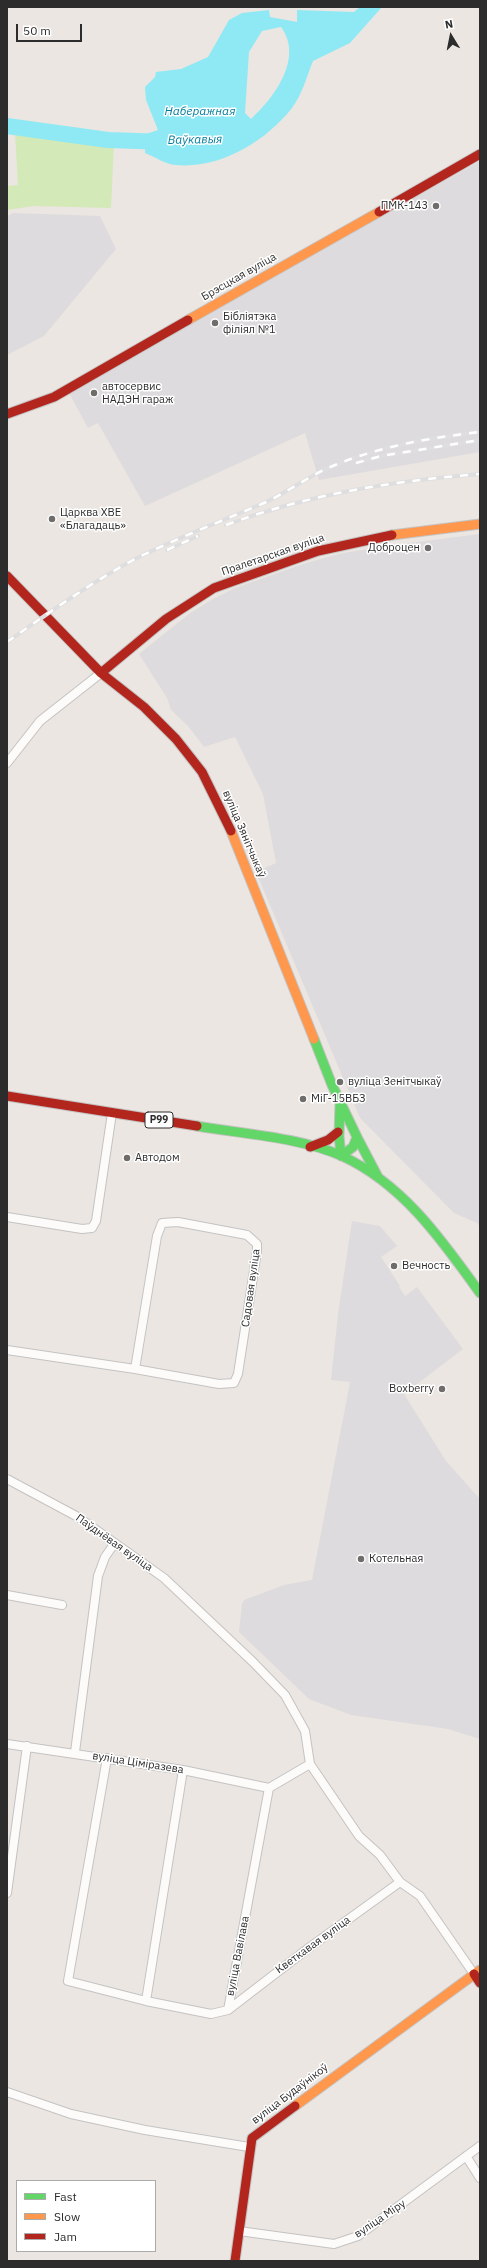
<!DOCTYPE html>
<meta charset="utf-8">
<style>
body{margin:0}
#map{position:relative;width:487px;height:2268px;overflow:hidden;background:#ebe6e1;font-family:"IBM Plex Sans",sans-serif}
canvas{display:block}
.frame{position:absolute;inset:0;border:8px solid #2c2c2c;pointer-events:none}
.legend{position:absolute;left:16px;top:2180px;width:140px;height:72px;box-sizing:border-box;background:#fff;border:1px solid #ababab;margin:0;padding:5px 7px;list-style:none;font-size:12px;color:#2c2c2c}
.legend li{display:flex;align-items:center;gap:8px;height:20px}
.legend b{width:20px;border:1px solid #ababab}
.north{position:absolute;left:431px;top:16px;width:40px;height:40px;-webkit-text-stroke:3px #fff;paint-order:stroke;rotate:350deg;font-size:11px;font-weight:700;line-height:16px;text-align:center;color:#2c2c2c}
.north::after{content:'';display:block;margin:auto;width:14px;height:18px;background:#2c2c2c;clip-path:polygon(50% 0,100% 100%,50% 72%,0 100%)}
.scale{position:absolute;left:16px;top:24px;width:66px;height:18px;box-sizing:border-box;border:2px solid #2c2c2c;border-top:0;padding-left:5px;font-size:12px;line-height:14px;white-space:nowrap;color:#2c2c2c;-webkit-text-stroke:3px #fff;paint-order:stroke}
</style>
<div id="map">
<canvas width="487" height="2268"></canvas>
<div class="frame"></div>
<ul class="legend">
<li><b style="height:5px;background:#63d668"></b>Fast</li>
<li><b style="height:5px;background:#ff974d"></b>Slow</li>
<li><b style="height:5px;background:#b3261e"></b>Jam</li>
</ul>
<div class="north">N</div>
<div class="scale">50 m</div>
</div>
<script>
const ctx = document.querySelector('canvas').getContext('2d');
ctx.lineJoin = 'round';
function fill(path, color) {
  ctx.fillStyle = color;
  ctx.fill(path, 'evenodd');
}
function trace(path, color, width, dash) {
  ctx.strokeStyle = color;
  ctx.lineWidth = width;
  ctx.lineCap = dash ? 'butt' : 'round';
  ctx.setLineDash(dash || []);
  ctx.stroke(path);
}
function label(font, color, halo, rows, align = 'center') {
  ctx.font = font + ' "IBM Plex Sans",sans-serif';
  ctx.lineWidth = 3;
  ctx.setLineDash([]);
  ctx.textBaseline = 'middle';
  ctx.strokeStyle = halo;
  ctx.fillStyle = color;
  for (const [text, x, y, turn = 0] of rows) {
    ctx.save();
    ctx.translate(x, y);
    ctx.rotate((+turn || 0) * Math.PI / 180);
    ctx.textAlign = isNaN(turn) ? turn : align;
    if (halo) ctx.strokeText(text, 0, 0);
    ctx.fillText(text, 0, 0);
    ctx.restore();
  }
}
const industrial = new Path2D(`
 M 480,161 L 480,452 L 319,480 L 305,433 L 145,506 L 98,423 L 88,428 L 69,393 Z
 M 13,213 L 100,216 L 116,249 L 44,336 L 7,355 L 7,216 Z
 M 480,534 L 480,1227 L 477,1223 L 454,1213 L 360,1118 L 256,872 L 276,863 L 263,794 L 235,737 L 204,747 L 188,726 L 171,710 L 167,698 L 139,654 L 190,613 L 213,599 L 235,588 L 300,565 L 338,554 L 385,546 Z
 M 352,1221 L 380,1226 L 397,1246 L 381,1257 L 400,1286 L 399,1287 L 405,1296 L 417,1287 L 463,1349 L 404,1394 L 446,1461 L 480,1499 L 480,1739 L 448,1729 L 351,1715 L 309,1699 L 239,1632 L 242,1604 L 244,1600 L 284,1585 L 312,1580 L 350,1382 L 331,1380 L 338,1314 Z`);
const green = new Path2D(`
 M 15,132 L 114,144 L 111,208 L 33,206 L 7,210 L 7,186 L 18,185 Z`);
const water = new Path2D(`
 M 360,7 L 382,7 L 350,43 L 313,61 C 307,76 302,95 292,108 C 265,142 220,169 176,165 C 166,165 154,156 145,153 L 146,134 L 158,130 L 146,100 L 145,87 L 155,77 L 156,72 L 181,69 L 208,57 L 229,20 L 242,13 L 269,10 L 270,17 L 297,22 L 297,10 L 354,12 ZM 281,27 C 304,58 274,98 251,119 L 245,113 L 249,52 L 262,31 Z`);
const river = new Path2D(`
 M 7,126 L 108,140 L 166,142`);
const street = new Path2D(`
 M 7,763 L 40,721 L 101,673
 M 7,1217 L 82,1229 L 92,1228 L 96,1221 L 112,1113
 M 7,1350 L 135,1369 L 157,1236 L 162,1223 L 178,1222 L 247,1235 L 257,1244 L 257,1251 L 238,1374 L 234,1383 L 219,1384 L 135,1369
 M 7,1479 L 78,1517 L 164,1578 L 252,1661 L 285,1695 L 305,1731 L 310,1764 L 359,1836 L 380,1855 L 400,1882 L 420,1896 L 474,1974
 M 7,1595 L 62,1605
 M 7,1744 L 183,1770 L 269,1788
 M 75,1752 L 98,1576 L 105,1557 L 114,1544
 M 107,1758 L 68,1981 L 146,2001 L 211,2014 L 228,2010 L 269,1788 L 310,1764
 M 7,1893 L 27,1746
 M 146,2001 L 183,1770
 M 228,2010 L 310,1947 L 400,1882
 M 7,2092 L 71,2114 L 145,2130 L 249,2147
 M 466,2156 L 480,2178
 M 239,2231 L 334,2244 L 358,2236 L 480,2146`);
const fast = new Path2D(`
 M 314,1039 L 332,1085 L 357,1137 L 353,1147 L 341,1156 L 339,1136 L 340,1102
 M 197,1126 C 243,1134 299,1137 342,1156 C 403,1184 442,1240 480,1293
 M 357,1137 L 378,1177`);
const slow = new Path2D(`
 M 188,320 L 379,212
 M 392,535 L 480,524
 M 231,831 L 314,1039
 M 295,2106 L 480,1970`);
const jam = new Path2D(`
 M 379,212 L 480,154
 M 7,414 L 54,397 L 188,320
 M 7,576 L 101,673 L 144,707 L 176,739 L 202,772 L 231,831
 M 101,673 L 166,619 L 214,588 L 318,551 L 392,535
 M 7,1096 L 197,1126
 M 310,1147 L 328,1140 L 338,1132
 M 474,1974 L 480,1983
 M 235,2261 L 252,2138 L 295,2106`);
const rail = new Path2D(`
 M 356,463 L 381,456 L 480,440
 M 226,525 C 309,494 393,481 480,474
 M 167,550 L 198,536
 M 7,642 C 50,612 93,581 139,557 C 180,537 222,521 264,503 C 286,493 306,478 328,468 C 376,447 428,438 480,432`);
const markers = [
 [436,206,4,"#6f6d6b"],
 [215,323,4,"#6f6d6b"],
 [94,393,4,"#6f6d6b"],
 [52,519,4,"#6f6d6b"],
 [428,548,4,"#6f6d6b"],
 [340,1082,4,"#6f6d6b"],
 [303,1099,4,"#6f6d6b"],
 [127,1158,4,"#6f6d6b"],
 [394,1266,4,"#6f6d6b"],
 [442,1389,4,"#6f6d6b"],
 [361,1559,4,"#6f6d6b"]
];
const shields = [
 [159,1120,28]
];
const shieldNames = [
 ["Р99",159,1120]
];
const poiNames = [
 ["ПМК-143",428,206,"right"],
 ["Бібліятэка",223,317],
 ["філіял №1",223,330],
 ["автосервис",102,387],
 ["НАДЭН гараж",102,400],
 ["Царква ХВЕ",60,513],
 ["«Благадаць»",60,526],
 ["Доброцен",420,548,"right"],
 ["вуліца Зенітчыкаў",348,1082],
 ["МіГ-15ВБЗ",311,1099],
 ["Автодом",135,1158],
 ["Вечность",402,1266],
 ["Boxberry",434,1389,"right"],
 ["Котельная",369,1559]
];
const streetNames = [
 ["Брэсцкая вуліца",239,277,-30],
 ["Пралетарская вуліца",273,555,-19],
 ["вуліца Зянітчыкаў",244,834,67],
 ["Садовая вуліца",251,1288,-82],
 ["Паўднёвая вуліца",114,1543,35],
 ["вуліца Ціміразева",138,1763,9],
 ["Кветкавая вуліца",313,1945,-36],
 ["вуліца Вавілава",238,1956,-79],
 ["вуліца Будаўнікоў",290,2094,-37],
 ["вуліца Міру",380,2219,-34]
];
const waterNames = [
 ["Наберажная",200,112],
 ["Ваўкавыя",195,140,-1]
];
fill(industrial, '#dddbdd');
fill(green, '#d3e9b7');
fill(water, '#8ee9f4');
trace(river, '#8ee9f4', 16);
trace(street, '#c4c3c3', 10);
trace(fast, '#c4c3c3', 11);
trace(slow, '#c4c3c3', 11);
trace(jam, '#c4c3c3', 11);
trace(street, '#fcfbfa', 8);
trace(fast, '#63d668', 9);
trace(slow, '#ff974d', 9);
trace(jam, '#b3261e', 9);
trace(rail, '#dedee0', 4);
trace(rail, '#fff', 2.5, [8]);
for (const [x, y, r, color] of markers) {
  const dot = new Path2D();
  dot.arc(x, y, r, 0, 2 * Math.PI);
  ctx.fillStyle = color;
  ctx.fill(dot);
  trace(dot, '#fff', 1.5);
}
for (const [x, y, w] of shields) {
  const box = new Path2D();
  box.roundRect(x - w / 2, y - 8, w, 16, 3);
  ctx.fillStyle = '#fff';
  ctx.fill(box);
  trace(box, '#2c2c2c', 1);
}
label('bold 10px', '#2c2c2c', null, shieldNames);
label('11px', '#2c2c2c', '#fff', poiNames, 'left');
label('11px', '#2c2c2c', '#fff', streetNames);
label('italic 12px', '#027e9c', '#fff', waterNames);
</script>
